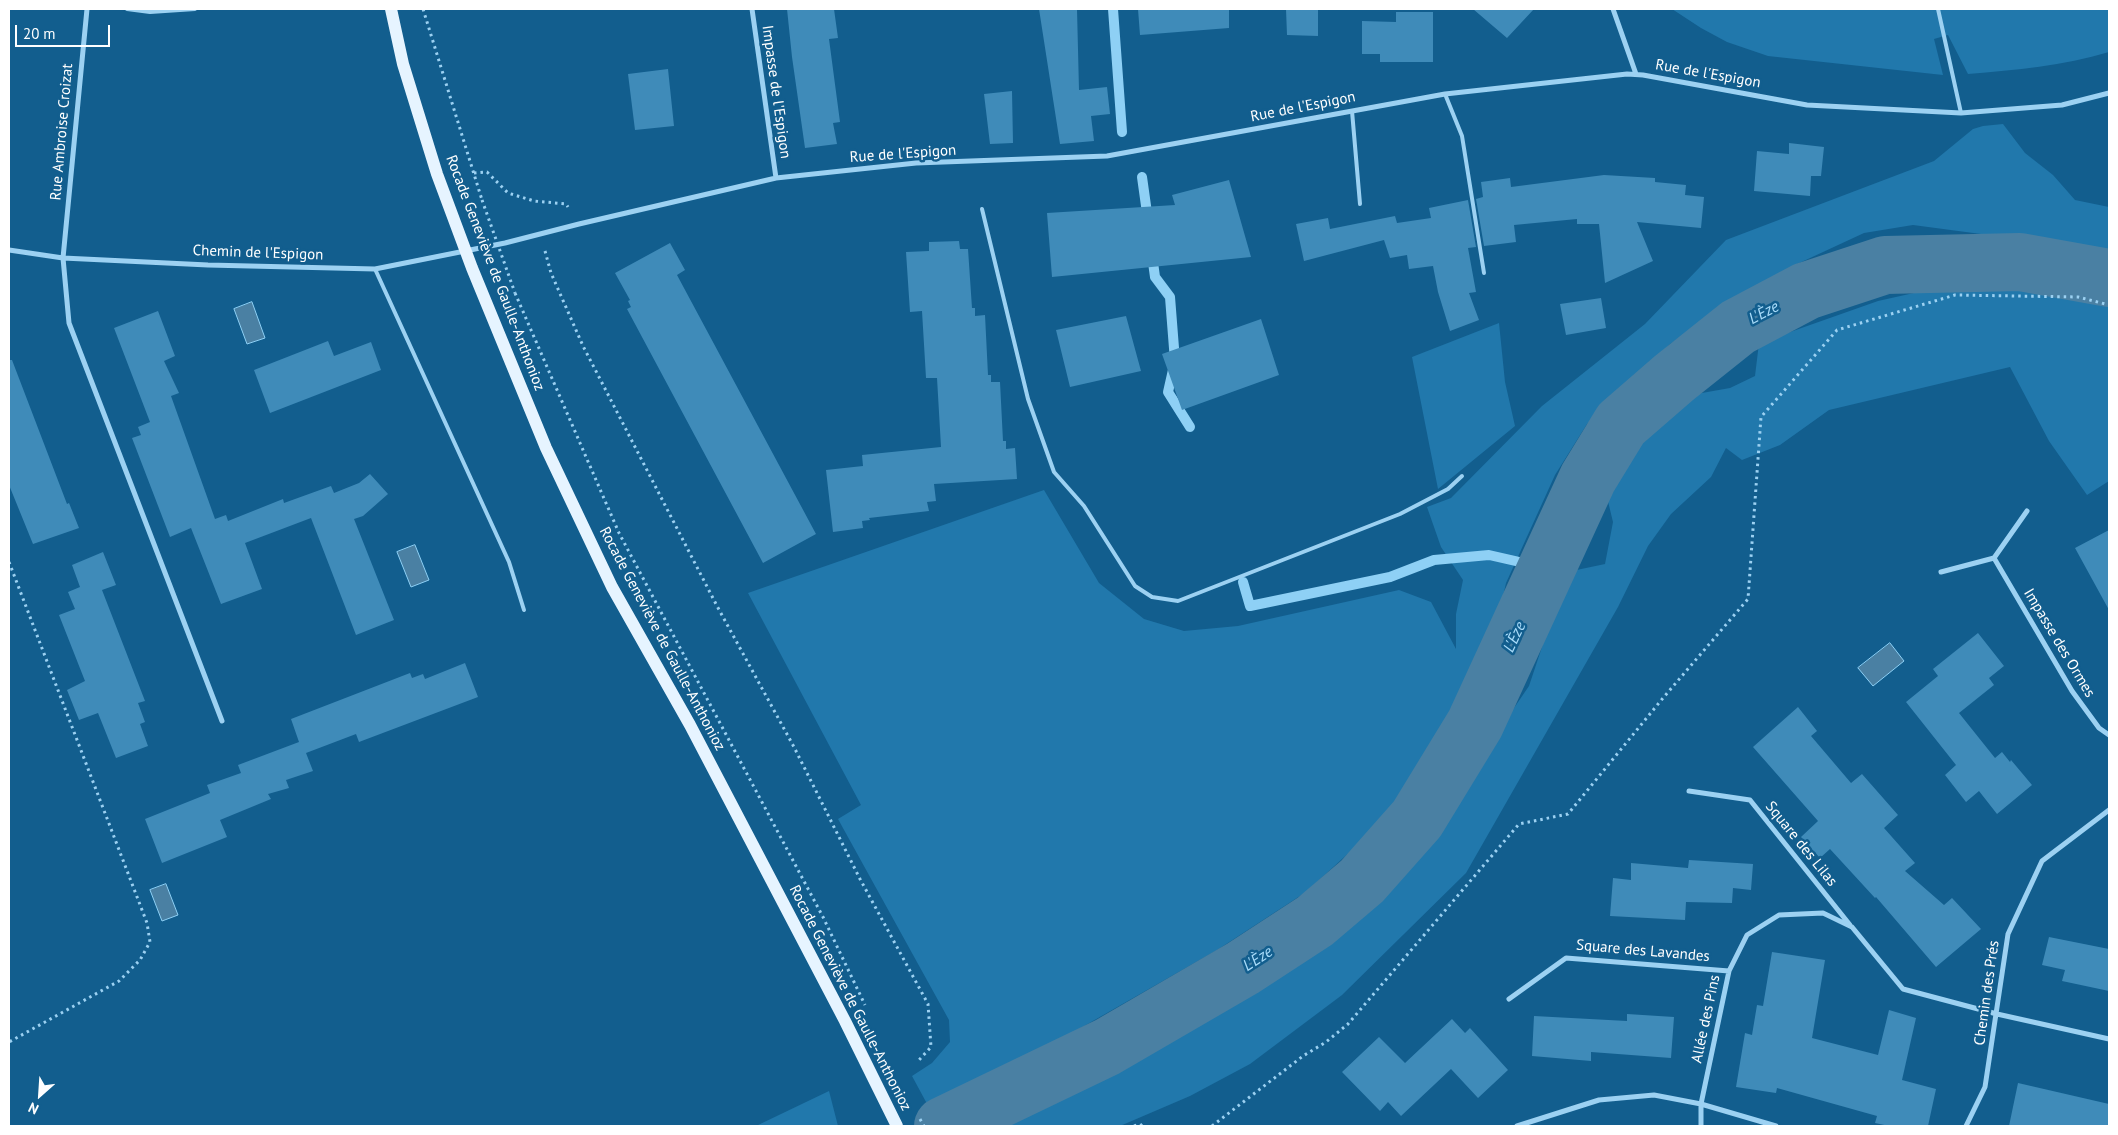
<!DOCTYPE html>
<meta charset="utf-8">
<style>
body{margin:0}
#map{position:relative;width:2118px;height:1135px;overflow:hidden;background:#125e8e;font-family:"PT Sans",sans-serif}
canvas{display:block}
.frame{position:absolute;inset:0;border:10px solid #fff;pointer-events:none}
.north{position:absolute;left:15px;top:1070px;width:50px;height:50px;-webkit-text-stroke:4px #125e8e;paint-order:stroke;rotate:206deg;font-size:14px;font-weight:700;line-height:20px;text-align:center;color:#fff}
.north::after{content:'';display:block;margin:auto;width:18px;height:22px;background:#fff;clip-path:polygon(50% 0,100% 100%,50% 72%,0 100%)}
.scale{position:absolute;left:15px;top:25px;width:95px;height:22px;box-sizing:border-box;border:2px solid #fff;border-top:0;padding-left:6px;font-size:15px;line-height:18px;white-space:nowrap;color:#fff;-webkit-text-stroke:4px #125e8e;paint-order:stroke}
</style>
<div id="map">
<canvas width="2118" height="1135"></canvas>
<div class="frame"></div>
<div class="north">N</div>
<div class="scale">20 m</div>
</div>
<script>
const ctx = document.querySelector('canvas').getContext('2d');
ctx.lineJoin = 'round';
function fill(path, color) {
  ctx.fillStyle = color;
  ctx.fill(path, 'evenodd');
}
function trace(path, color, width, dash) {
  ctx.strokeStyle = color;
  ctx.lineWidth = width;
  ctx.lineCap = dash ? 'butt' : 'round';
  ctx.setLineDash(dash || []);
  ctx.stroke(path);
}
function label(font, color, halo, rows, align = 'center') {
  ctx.font = font + ' "PT Sans",sans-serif';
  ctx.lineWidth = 5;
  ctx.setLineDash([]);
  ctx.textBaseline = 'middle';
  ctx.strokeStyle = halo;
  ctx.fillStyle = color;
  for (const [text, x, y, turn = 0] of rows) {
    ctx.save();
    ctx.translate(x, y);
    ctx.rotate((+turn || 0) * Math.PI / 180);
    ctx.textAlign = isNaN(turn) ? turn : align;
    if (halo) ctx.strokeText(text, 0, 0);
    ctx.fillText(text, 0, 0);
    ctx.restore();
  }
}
const green = new Path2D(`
 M 1672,9 L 2109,9 L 2109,52 C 2063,66 2016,70 1968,74 L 1948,35 L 1934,39 L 1943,75 L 1768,56 L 1727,42 L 1701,28 Z
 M 2003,124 L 2025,153 L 2053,175 L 2075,200 L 2109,207 L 2109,251 L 1913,225 L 1864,233 L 1795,265 L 1730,303 L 1670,344 L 1587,424 L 1555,475 L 1506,583 L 1483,684 L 1472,712 L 1446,755 L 1389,816 L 1306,892 L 1217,950 L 932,1113 L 912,1076 L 932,1063 L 950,1042 L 949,1020 L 838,819 L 861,805 L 748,593 L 1044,490 L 1099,583 L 1144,619 L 1184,631 L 1238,626 L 1399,590 L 1431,602 L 1456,649 L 1456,614 L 1463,580 L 1441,547 L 1427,507 L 1451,498 L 1542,406 L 1645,324 L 1726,240 L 1934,161 L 1973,129 L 1983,126 Z
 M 2034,282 L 2109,300 L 2109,481 L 2087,495 L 2049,441 L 2010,367 L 1829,410 L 1780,445 L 1742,460 L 1726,448 L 1711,477 L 1671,514 L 1648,546 L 1618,607 L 1466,873 L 1342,995 L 1250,1064 L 1190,1096 L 1120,1126 L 977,1126 L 1253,982 L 1352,915 L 1441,815 L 1529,686 L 1567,572 L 1605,564 L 1613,522 L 1605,489 L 1631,435 L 1685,396 L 1730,388 L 1755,376 L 1759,343 L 1878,301 L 1945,286 Z
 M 1499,323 L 1505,382 L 1515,426 L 1438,489 L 1412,357 Z
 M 829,1091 L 838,1126 L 756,1126 Z`);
const water = new Path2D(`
 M 252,302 L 265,338 L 247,344 L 234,309 Z
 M 415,545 L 429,580 L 411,587 L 397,552 Z
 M 1890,643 L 1904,661 L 1873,686 L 1858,668 Z
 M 166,884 L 178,915 L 162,921 L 150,890 Z`);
const stream = new Path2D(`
 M 1113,9 L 1122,132
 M 1142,177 L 1148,220
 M 1152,255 L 1155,277 L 1170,297 L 1175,361 L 1168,392 L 1190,427
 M 1243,582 L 1250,606 L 1390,577 L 1434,560 L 1489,555 L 1546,568`);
const river = new Path2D(`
 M 943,1126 L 1107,1047 L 1243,968 L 1315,921 L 1362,881 L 1417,819 L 1475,724 L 1588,478 L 1621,424 L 1674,378 L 1738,327 L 1806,291 L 1885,265 L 2020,262 L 2109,278`);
const building = new Path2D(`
 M 787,9 L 834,9 L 838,38 L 829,39 L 840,122 L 833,123 L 837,144 L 805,148 L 792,57 Z
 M 1039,9 L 1077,9 L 1079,90 L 1107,87 L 1110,114 L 1091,116 L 1094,141 L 1060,144 Z
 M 1138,9 L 1229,9 L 1229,28 L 1140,35 Z
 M 1286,9 L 1318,9 L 1318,36 L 1287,35 Z
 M 1473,9 L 1534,9 L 1507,38 Z
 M 1396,12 L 1433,12 L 1433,62 L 1380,62 L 1380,54 L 1362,54 L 1362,21 L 1396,22 Z
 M 668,69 L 674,126 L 635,130 L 628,74 Z
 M 1012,91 L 1013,143 L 990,144 L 984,94 Z
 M 1789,143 L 1824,147 L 1821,176 L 1811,176 L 1810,196 L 1754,191 L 1757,151 L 1789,154 Z
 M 1604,175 L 1655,178 L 1655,182 L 1686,185 L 1685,195 L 1704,197 L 1701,228 L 1637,222 L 1653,261 L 1605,283 L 1599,224 L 1577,224 L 1577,219 L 1514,225 L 1516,242 L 1484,246 L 1476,199 L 1483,197 L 1481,182 L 1510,178 L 1511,187 Z
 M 1229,180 L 1251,257 L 1052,277 L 1047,213 L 1175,205 L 1172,195 Z
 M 1468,200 L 1476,247 L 1468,248 L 1476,292 L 1469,293 L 1479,320 L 1450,331 L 1438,292 L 1433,266 L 1409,269 L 1407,255 L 1390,258 L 1384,240 L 1304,261 L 1296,224 L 1328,218 L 1330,229 L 1395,216 L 1397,223 L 1431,218 L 1429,208 Z
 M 959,241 L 960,249 L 968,249 L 972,308 L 975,308 L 975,316 L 985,315 L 988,375 L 991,375 L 991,382 L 1000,382 L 1003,441 L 1006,441 L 1006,449 L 1015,448 L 1017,479 L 934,484 L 936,501 L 927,502 L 929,511 L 869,518 L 870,520 L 862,521 L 863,528 L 833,532 L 826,470 L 863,466 L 862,455 L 941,447 L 937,378 L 926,378 L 922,311 L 910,312 L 906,252 L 929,251 L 929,242 Z
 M 670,243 L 685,270 L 677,275 L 816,534 L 763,563 L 627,309 L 631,307 L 628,301 L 630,300 L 615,273 Z
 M 1601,298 L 1606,328 L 1566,335 L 1560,304 Z
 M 158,311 L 175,356 L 164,361 L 179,393 L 171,396 L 215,519 L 226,515 L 228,521 L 283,499 L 284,503 L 331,486 L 334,493 L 359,483 L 370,474 L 388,494 L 363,516 L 354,519 L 394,620 L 356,635 L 311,518 L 245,543 L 262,589 L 221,604 L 191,528 L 170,537 L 132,438 L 141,435 L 138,427 L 150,422 L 114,328 Z
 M 1126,316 L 1141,371 L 1070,387 L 1056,330 Z
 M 1261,319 L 1279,375 L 1182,410 L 1162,354 Z
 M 328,341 L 334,356 L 371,342 L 381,370 L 270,413 L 254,370 Z
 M 9,360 L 12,360 L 67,504 L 69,503 L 79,528 L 33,544 L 9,485 Z
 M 2109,530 L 2109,610 L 2075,548 Z
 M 103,552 L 116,585 L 102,590 L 145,701 L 138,703 L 145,722 L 140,724 L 148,746 L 116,758 L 98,713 L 79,720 L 67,690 L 85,681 L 59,615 L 75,609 L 68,592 L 80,587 L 72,565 Z
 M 1978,633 L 2004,666 L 1989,678 L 1994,685 L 1959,713 L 1995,758 L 2002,752 L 2010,762 L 2011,760 L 2032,785 L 1997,814 L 1979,791 L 1966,802 L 1945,775 L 1956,765 L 1906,702 L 1938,676 L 1933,669 Z
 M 465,663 L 478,697 L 359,742 L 356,734 L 306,753 L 313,771 L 286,780 L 289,788 L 268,794 L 271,799 L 220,820 L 227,837 L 162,863 L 145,819 L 210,793 L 207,785 L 241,773 L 238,765 L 299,742 L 291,719 L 410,673 L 412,678 L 423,674 L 425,679 Z
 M 1798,707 L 1817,731 L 1811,736 L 1851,783 L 1862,774 L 1898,815 L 1884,828 L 1915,863 L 1905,871 L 1944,905 L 1952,898 L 1981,929 L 1936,967 L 1876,897 L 1875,898 L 1830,849 L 1820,858 L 1801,837 L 1818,821 L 1753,747 Z
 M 1689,860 L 1753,864 L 1751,890 L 1733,888 L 1732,903 L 1686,902 L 1685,920 L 1610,916 L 1613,878 L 1631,880 L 1631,863 L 1688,868 Z
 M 2049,937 L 2109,949 L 2109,991 L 2062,981 L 2065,970 L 2042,965 Z
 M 1772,952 L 1825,960 L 1812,1038 L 1878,1055 L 1889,1010 L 1916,1018 L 1902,1080 L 1936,1089 L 1928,1126 L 1889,1126 L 1875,1123 L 1877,1116 L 1777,1088 L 1776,1093 L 1736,1087 L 1745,1033 L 1752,1035 L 1757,1005 L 1763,1006 Z
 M 1627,1014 L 1674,1017 L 1671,1058 L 1591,1052 L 1591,1061 L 1532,1056 L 1534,1016 L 1627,1021 Z
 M 1452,1019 L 1465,1033 L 1470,1028 L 1508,1070 L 1478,1098 L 1451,1069 L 1401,1116 L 1388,1102 L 1380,1111 L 1342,1072 L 1379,1037 L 1405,1063 Z
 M 2018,1083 L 2109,1104 L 2109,1126 L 2009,1126 Z`);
const path = new Path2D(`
 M 423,9 L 482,200
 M 474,173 L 487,172 L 508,193 L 534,201 L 566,204 L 568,207
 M 545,251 L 551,273 L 583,346 L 717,606 L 794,747 L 860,879 L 928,1004 L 931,1047 L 919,1060
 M 515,293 L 619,533 L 823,917 L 865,1005
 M 9,562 L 147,923 L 150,942 L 140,960 L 119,981 L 9,1042
 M 920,1119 L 924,1126
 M 1134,1126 L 1140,1124 L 1142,1126
 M 1212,1126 L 1303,1056 L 1326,1042 L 1348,1024 L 1519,824 L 1568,814 L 1663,698 L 1748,599 L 1761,417 L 1837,330 L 1955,295 L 2078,297 L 2109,305`);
const service = new Path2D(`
 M 127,9 L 150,12 L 195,9
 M 1938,9 L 1961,113
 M 1445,94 L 1462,136 L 1484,273
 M 1352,111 L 1360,204
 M 982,209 L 1028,399 L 1054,472 L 1084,506 L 1135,586 L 1152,597 L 1178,601 L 1400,514 L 1448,489 L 1462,476
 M 375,269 L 509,562 L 524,610`);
const minor = new Path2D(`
 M 87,9 L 63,258 L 69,323 L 222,721
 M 752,9 L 776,178
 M 1613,9 L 1636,74
 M 9,250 L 63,258 L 208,265 L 375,269 L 505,243 L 579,224 L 776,178 L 916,163 L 1107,156 L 1445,94 L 1627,74 L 1643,75 L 1807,105 L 1961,113 L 2062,105 L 2109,93
 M 1994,558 L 2072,691 L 2099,728 L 2109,735
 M 1941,572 L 1994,558 L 2027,511
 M 1689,791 L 1750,800 L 1850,925
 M 1509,999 L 1566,958 L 1729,971
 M 1517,1126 L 1599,1100 L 1654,1095 L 1701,1104 L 1776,1126
 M 1701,1126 L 1701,1104 L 1729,971 L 1747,935 L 1779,915 L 1823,913 L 1852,927 L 1903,989 L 1997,1014 L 2109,1039
 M 1966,1126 L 1985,1087 L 2008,934 L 2042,861 L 2109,810`);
const primary = new Path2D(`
 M 391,9 L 403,64 L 437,174 L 472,268 L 546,448 L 612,587 L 690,725 L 845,1021 L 897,1126`);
const pathBridge = new Path2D(`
 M 482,200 L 515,293`);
const streetNames = [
 ["Rue de l'Espigon",1708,74,10],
 ["Impasse de l'Espigon",776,92,82],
 ["Rue de l'Espigon",1303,107,-11],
 ["Rue Ambroise Croizat",62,132,-85],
 ["Rue de l'Espigon",903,154,-4],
 ["Chemin de l'Espigon",258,253,2],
 ["Rocade Geneviève de Gaulle-Anthonioz",495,273,69],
 ["Rocade Geneviève de Gaulle-Anthonioz",662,639,62],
 ["Impasse des Ormes",2059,643,59],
 ["Square des Lilas",1801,844,51],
 ["Square des Lavandes",1643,951,5],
 ["Chemin des Prés",1987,993,-82],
 ["Rocade Geneviève de Gaulle-Anthonioz",850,998,63],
 ["Allée des Pins",1706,1019,-78]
];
const waterNames = [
 ["L'Èze",1764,313,-28],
 ["L'Èze",1515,637,-65],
 ["L'Èze",1258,959,-33]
];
fill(green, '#2178ac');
fill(water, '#4a80a3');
trace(water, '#8ed0f5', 1);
trace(stream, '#8ed0f5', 10);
trace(river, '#4a80a3', 58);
fill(building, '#3f8bb9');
trace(path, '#9cd1f2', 3, [2.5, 4]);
trace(service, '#9cd1f2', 4);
trace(minor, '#9cd1f2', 5);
trace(primary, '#e6f4ff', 12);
trace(pathBridge, '#9cd1f2', 3, [2.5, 4]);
label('15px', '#fff', '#125e8e', streetNames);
label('italic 16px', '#a8dbf9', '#125e8e', waterNames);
</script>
